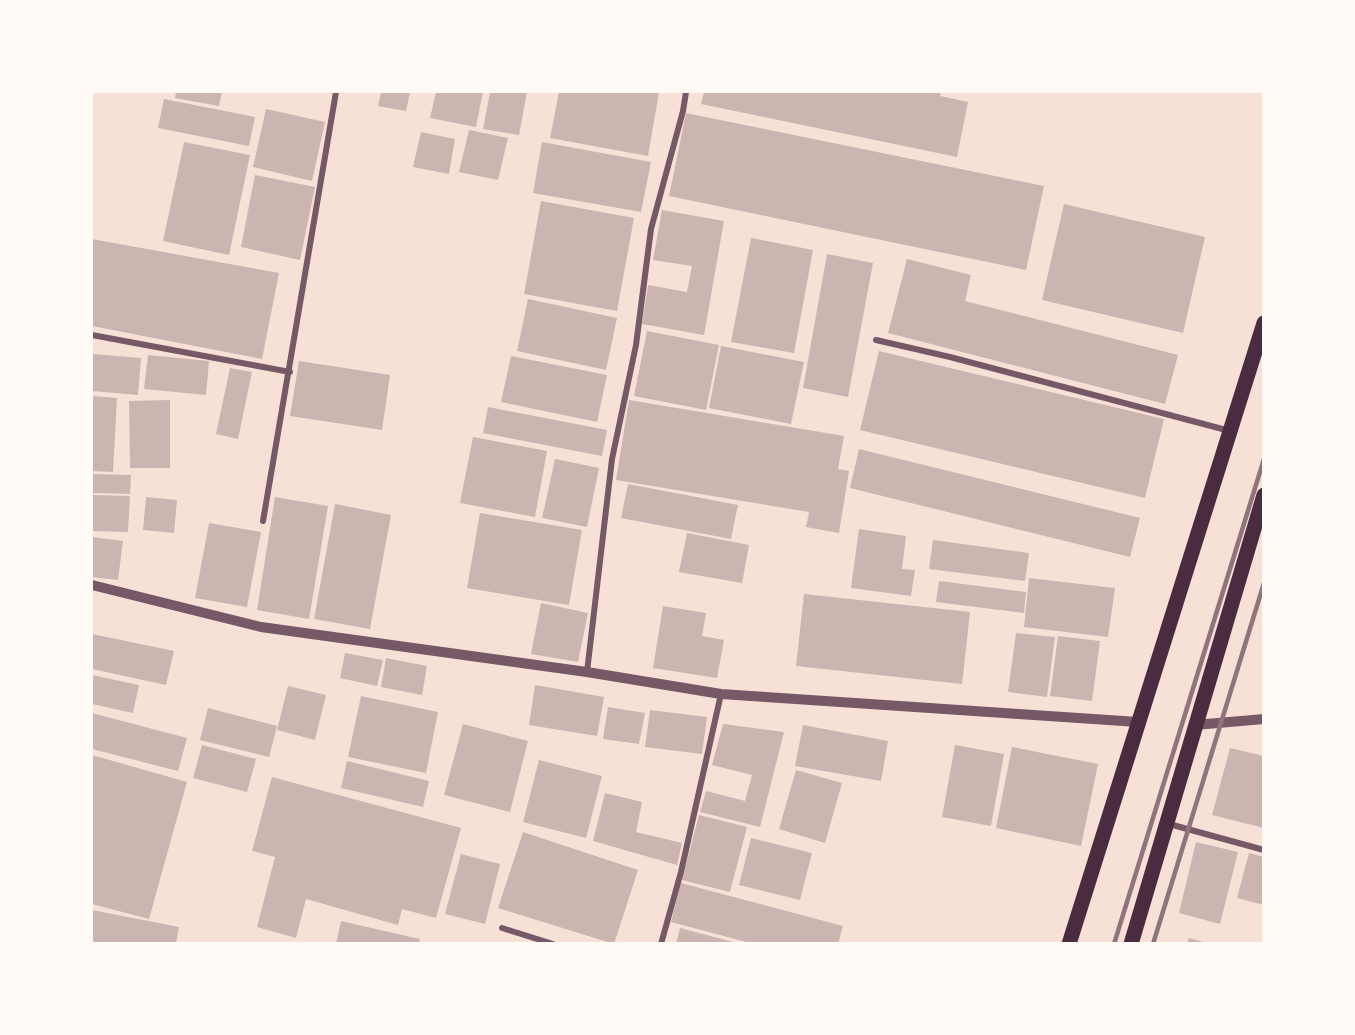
<!DOCTYPE html>
<style>
body{margin:0}
#map{position:relative;width:1355px;height:1035px;overflow:hidden;background:#f7e1d7;font-family:Cabin,sans-serif}
canvas{display:block}
.frame{position:absolute;inset:0;border:93px solid #fffaf5;pointer-events:none}
</style>
<div id="map">
<canvas width="1355" height="1035"></canvas>
<div class="frame"></div>
</div>
<script>
const ctx = document.querySelector('canvas').getContext('2d');
ctx.lineJoin = 'round';
function fill(path, color) {
  ctx.fillStyle = color;
  ctx.fill(path, 'evenodd');
}
function trace(path, color, width, dash) {
  ctx.strokeStyle = color;
  ctx.lineWidth = width;
  ctx.lineCap = dash ? 'butt' : 'round';
  ctx.setLineDash(dash || []);
  ctx.stroke(path);
}
const building = new Path2D(`
 M 176,92 L 222,92 L 219,106 L 175,98 Z
 M 381,92 L 410,92 L 406,111 L 378,106 Z
 M 436,92 L 483,92 L 476,127 L 430,118 Z
 M 490,92 L 527,92 L 519,135 L 483,129 Z
 M 559,92 L 659,92 L 648,156 L 550,138 Z
 M 704,92 L 941,92 L 940,96 L 968,102 L 957,157 L 701,104 Z
 M 164,99 L 255,117 L 249,146 L 158,128 Z
 M 266,109 L 325,122 L 312,181 L 253,167 Z
 M 686,113 L 1044,186 L 1026,270 L 669,196 Z
 M 469,130 L 508,138 L 498,180 L 459,172 Z
 M 421,132 L 455,139 L 449,174 L 413,167 Z
 M 184,142 L 250,155 L 229,255 L 163,241 Z
 M 542,142 L 651,162 L 641,212 L 533,193 Z
 M 255,175 L 315,187 L 300,260 L 241,247 Z
 M 541,201 L 634,218 L 617,311 L 524,294 Z
 M 1064,204 L 1205,237 L 1183,333 L 1042,300 Z
 M 662,210 L 724,221 L 704,335 L 642,324 L 648,285 L 687,292 L 692,266 L 653,260 Z
 M 751,238 L 813,250 L 794,353 L 731,342 Z
 M 92,239 L 279,273 L 262,359 L 92,326 Z
 M 827,254 L 873,263 L 848,397 L 803,388 Z
 M 907,259 L 971,275 L 965,301 L 1178,355 L 1165,404 L 888,333 Z
 M 528,299 L 617,318 L 606,370 L 517,351 Z
 M 647,331 L 719,345 L 706,410 L 634,396 Z
 M 721,346 L 804,362 L 791,424 L 709,408 Z
 M 879,351 L 1164,419 L 1145,498 L 860,430 Z
 M 92,354 L 141,358 L 138,395 L 92,391 Z
 M 148,355 L 209,361 L 206,395 L 144,389 Z
 M 511,356 L 607,375 L 597,422 L 501,402 Z
 M 299,361 L 390,375 L 382,430 L 290,416 Z
 M 230,368 L 252,372 L 238,439 L 216,434 Z
 M 92,396 L 117,398 L 113,472 L 92,471 Z
 M 170,400 L 170,468 L 130,468 L 129,401 Z
 M 629,400 L 844,436 L 838,469 L 849,471 L 839,533 L 806,527 L 809,512 L 616,480 Z
 M 488,407 L 607,430 L 602,456 L 483,433 Z
 M 473,437 L 547,451 L 535,517 L 460,503 Z
 M 859,449 L 1140,518 L 1130,557 L 850,488 Z
 M 555,459 L 599,468 L 587,527 L 542,518 Z
 M 92,474 L 131,475 L 130,494 L 92,493 Z
 M 628,484 L 738,505 L 731,539 L 621,518 Z
 M 92,495 L 130,496 L 128,532 L 92,531 Z
 M 146,497 L 177,500 L 174,533 L 143,530 Z
 M 275,497 L 328,506 L 309,619 L 257,610 Z
 M 335,504 L 391,515 L 370,629 L 314,619 Z
 M 480,513 L 582,530 L 569,605 L 467,588 Z
 M 209,523 L 261,532 L 247,607 L 195,598 Z
 M 859,529 L 906,536 L 902,569 L 915,570 L 911,596 L 851,588 Z
 M 687,533 L 749,545 L 742,583 L 679,572 Z
 M 92,537 L 123,541 L 118,580 L 92,577 Z
 M 933,540 L 1029,553 L 1025,581 L 929,569 Z
 M 1029,578 L 1115,588 L 1108,637 L 1024,627 Z
 M 939,581 L 1026,592 L 1024,613 L 936,602 Z
 M 804,594 L 970,612 L 962,684 L 796,666 Z
 M 541,603 L 588,613 L 578,662 L 531,654 Z
 M 663,606 L 706,613 L 702,636 L 724,640 L 717,678 L 653,668 Z
 M 1016,633 L 1055,637 L 1047,697 L 1008,692 Z
 M 92,634 L 174,651 L 166,685 L 92,669 Z
 M 1058,636 L 1100,641 L 1092,701 L 1050,696 Z
 M 345,653 L 383,660 L 377,686 L 340,678 Z
 M 386,658 L 427,666 L 422,695 L 381,687 Z
 M 92,675 L 139,685 L 133,713 L 92,704 Z
 M 535,685 L 604,697 L 597,736 L 529,725 Z
 M 288,686 L 326,695 L 315,740 L 277,730 Z
 M 361,696 L 438,712 L 426,773 L 348,757 Z
 M 608,707 L 645,713 L 639,744 L 603,739 Z
 M 208,708 L 277,726 L 269,757 L 200,740 Z
 M 650,710 L 707,717 L 702,754 L 645,747 Z
 M 92,713 L 187,738 L 178,771 L 92,749 Z
 M 463,724 L 528,741 L 510,812 L 444,795 Z
 M 723,724 L 784,732 L 760,827 L 700,812 L 706,791 L 745,801 L 752,775 L 712,765 Z
 M 803,725 L 888,741 L 881,781 L 795,766 Z
 M 202,745 L 256,759 L 247,792 L 193,778 Z
 M 955,745 L 1004,754 L 991,826 L 942,817 Z
 M 1012,747 L 1098,764 L 1081,846 L 996,828 Z
 M 1230,748 L 1264,756 L 1264,828 L 1212,815 Z
 M 92,755 L 187,782 L 149,919 L 92,904 Z
 M 539,760 L 602,776 L 586,838 L 523,822 Z
 M 347,761 L 429,781 L 423,807 L 341,788 Z
 M 796,770 L 842,783 L 825,843 L 779,829 Z
 M 272,777 L 461,828 L 436,918 L 402,909 L 398,925 L 306,899 L 296,938 L 257,927 L 275,857 L 252,851 Z
 M 605,793 L 642,802 L 636,832 L 682,843 L 677,865 L 593,841 Z
 M 699,815 L 747,827 L 730,892 L 682,880 Z
 M 523,832 L 638,870 L 614,944 L 498,908 Z
 M 751,838 L 812,853 L 800,900 L 739,885 Z
 M 1196,842 L 1238,852 L 1220,924 L 1179,913 Z
 M 1249,853 L 1264,857 L 1264,905 L 1237,898 Z
 M 461,854 L 500,864 L 485,924 L 445,914 Z
 M 681,883 L 843,926 L 838,944 L 754,944 L 671,922 Z
 M 92,910 L 179,927 L 176,944 L 92,944 Z
 M 341,921 L 420,939 L 419,944 L 336,944 Z
 M 680,928 L 737,943 L 736,944 L 676,944 Z
 M 1189,938 L 1207,943 L 1207,944 L 1187,944 Z`);
const minor = new Path2D(`
 M 92,335 L 290,372
 M 876,340 L 950,357 L 1230,431
 M 263,521 L 336,92
 M 587,672 L 612,459 L 636,345 L 651,229 L 683,111 L 686,92
 M 1169,824 L 1264,850
 M 502,928 L 553,944
 M 661,944 L 681,872 L 721,694`);
const tertiary = new Path2D(`
 M 92,585 L 261,627 L 587,672 L 721,694 L 1138,722
 M 1195,725 L 1264,719`);
const primary = new Path2D(`
 M 1069,944 L 1264,323
 M 1131,944 L 1264,495`);
const rail = new Path2D(`
 M 1114,944 L 1264,459
 M 1153,944 L 1264,583`);
fill(building, '#ccb4b1');
trace(minor, '#755966', 6);
trace(tertiary, '#755966', 10);
trace(primary, '#4a2c40', 15);
trace(rail, '#8f747c', 4.5);
</script>
